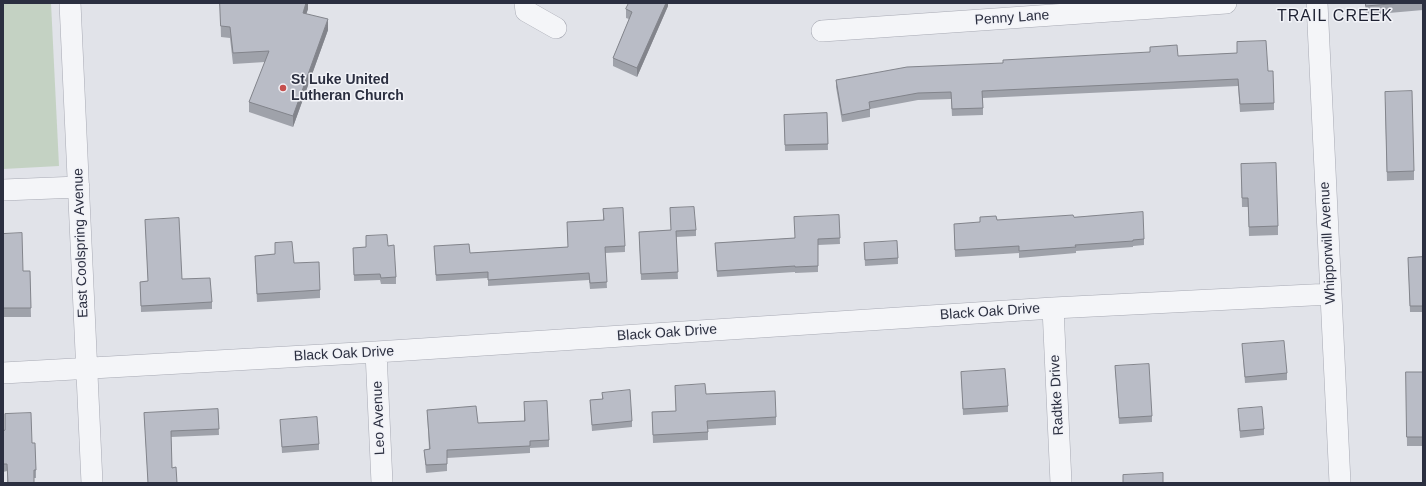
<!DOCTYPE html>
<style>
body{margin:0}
#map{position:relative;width:1426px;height:486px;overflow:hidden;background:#e1e3e9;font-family:Helvetica,sans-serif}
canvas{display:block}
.frame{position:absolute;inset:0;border:4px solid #2b2f40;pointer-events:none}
</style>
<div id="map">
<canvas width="1426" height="486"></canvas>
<div class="frame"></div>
</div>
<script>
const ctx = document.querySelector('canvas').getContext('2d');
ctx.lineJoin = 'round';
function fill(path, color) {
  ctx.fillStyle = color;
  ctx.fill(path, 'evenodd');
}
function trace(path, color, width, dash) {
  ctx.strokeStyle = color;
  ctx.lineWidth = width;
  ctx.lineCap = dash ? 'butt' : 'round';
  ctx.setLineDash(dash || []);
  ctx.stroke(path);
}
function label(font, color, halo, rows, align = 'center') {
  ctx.font = font + ' Helvetica,sans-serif';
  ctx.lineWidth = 3;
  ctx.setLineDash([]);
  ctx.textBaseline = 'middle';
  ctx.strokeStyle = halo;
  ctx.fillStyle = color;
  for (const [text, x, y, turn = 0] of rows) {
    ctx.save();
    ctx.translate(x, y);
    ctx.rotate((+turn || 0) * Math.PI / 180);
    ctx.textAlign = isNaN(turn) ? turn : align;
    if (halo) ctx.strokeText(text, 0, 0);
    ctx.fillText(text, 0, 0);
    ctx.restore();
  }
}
const green = new Path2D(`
 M 3,3 L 51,3 L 59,166 L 3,169 Z`);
const minor = new Path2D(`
 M 70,3 L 92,483
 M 525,3 L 526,11 L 556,28
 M 1317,3 L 1340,483
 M 822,31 L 1226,3
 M 3,190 L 79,187
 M 1053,308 L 1061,483
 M 376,352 L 382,483
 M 3,373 L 376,352 L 1053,308 L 1331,294`);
const wall = new Path2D(`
 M 220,3 L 308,3 L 308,9 L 306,14 L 328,30 L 293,127 L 249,112 L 249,102 L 265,62 L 233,64 L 230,38 L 221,37 Z
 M 668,3 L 668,6 L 637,77 L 613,66 L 613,58 L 629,19 L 626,18 L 626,9 Z
 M 1365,3 L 1423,3 L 1423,10 L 1366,15 Z
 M 1237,42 L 1268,71 L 1274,103 L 1274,110 L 1240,112 L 1238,86 L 983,98 L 983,115 L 952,116 L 951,99 L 918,100 L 870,109 L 870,117 L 842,122 L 836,87 L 836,80 L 1178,56 L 1237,53 Z
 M 1385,101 L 1414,171 L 1414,180 L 1387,181 Z
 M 827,113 L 828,150 L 785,151 L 784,115 Z
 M 1241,164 L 1278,226 L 1278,235 L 1249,236 L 1248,207 L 1242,207 Z
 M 670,208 L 696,230 L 696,236 L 676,237 L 678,279 L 641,280 L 639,232 L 671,230 Z
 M 603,209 L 625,246 L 625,252 L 605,253 L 607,288 L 590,289 L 589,280 L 488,286 L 488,278 L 436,281 L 434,246 L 470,253 L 568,247 L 567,222 L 603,220 Z
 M 839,215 L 840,244 L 818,245 L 818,272 L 795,273 L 795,272 L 717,277 L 715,243 L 794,238 Z
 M 1074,217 L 1144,239 L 1144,245 L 1133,246 L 1133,247 L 1076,251 L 1076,253 L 1019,258 L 1019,253 L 955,257 L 954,224 L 980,223 L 997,220 Z
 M 145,220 L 182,279 L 212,302 L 212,309 L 141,312 L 140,282 L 148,281 Z
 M 3,234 L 23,271 L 30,271 L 31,317 L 3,317 Z
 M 366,236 L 388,246 L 396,277 L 396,284 L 381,284 L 380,280 L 354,281 L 353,248 L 366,247 Z
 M 275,243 L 320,290 L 320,298 L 257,302 L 255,256 L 275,254 Z
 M 864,243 L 898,258 L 898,264 L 865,266 Z
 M 1423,257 L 1423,312 L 1410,312 L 1408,258 Z
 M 1242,344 L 1287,373 L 1287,380 L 1245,383 Z
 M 1115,366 L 1152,416 L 1152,422 L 1119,424 Z
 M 961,372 L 1008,406 L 1008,412 L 963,415 Z
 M 1406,372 L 1423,372 L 1423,446 L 1407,446 Z
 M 675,386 L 706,394 L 776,417 L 776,425 L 708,429 L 708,440 L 653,443 L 652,412 L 676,411 Z
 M 602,393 L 632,421 L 632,427 L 592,431 L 590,400 L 602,399 Z
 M 524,402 L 549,440 L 549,447 L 530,448 L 530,453 L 447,458 L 447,471 L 426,473 L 424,450 L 429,449 L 427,410 L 478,423 L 524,421 Z
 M 218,409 L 219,435 L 171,437 L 172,468 L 177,483 L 148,483 L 144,413 Z
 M 1238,409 L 1264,429 L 1264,435 L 1240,438 Z
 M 5,414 L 32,443 L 36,470 L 36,478 L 34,478 L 34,483 L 7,483 L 7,471 L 3,472 L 3,431 L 5,430 Z
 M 280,420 L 319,444 L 319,450 L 282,453 Z`);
const shadedWall = new Path2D(`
 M 306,3 L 308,3 L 308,9 L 303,24 L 303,13 Z
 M 666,3 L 668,3 L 668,6 L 637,77 L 637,68 Z
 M 328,19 L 328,30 L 293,127 L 293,116 Z`);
const building = new Path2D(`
 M 220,3 L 306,3 L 303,13 L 328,19 L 293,116 L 249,102 L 269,51 L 233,53 L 230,27 L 221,26 Z
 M 629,3 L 666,3 L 637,68 L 613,58 L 632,12 L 626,9 Z
 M 1366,3 L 1402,3 L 1366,6 Z
 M 1266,41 L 1268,71 L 1273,71 L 1274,103 L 1240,104 L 1238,79 L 982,91 L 983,108 L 952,109 L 951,92 L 918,93 L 869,102 L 870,109 L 842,115 L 836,80 L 907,67 L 1003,63 L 1003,60 L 1150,52 L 1150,47 L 1177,45 L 1178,56 L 1237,53 L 1237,42 Z
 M 1412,91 L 1414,171 L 1387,172 L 1385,92 Z
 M 827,113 L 828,144 L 785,145 L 784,115 Z
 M 1276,163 L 1278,226 L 1249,227 L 1248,198 L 1242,198 L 1241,164 Z
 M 694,207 L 696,230 L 676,231 L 678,272 L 641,274 L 639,232 L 671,230 L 670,208 Z
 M 623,208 L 625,246 L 605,247 L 607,282 L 590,283 L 589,273 L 488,280 L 488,272 L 436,275 L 434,246 L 469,244 L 470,253 L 568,247 L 567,222 L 604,220 L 603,209 Z
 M 1143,212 L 1144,239 L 1133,240 L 1133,241 L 1075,245 L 1076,247 L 1019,251 L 1019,246 L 955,250 L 954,224 L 980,222 L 980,217 L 996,216 L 997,220 L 1073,215 L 1074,217 Z
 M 839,215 L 840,238 L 818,239 L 818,266 L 795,267 L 795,266 L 717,271 L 715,243 L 795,238 L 794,217 Z
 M 179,218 L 182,279 L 210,278 L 212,302 L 141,306 L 140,282 L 148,281 L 145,220 Z
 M 22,233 L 23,271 L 30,271 L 31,308 L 3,308 L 3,234 Z
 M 387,235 L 388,246 L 394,245 L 396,277 L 381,278 L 380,274 L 354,275 L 353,248 L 366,247 L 366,236 Z
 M 897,241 L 898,258 L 865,260 L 864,243 Z
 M 292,242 L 294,263 L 319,262 L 320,290 L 257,294 L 255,256 L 275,254 L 275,243 Z
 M 1423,257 L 1423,306 L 1410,306 L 1408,258 Z
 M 1284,341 L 1287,373 L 1245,377 L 1242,344 Z
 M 1149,364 L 1152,416 L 1119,418 L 1115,366 Z
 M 1005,369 L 1008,406 L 963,409 L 961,372 Z
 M 1406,372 L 1423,372 L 1423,437 L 1407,437 Z
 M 705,384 L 706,394 L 775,391 L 776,417 L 707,421 L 708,432 L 653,435 L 652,412 L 676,411 L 675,386 Z
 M 630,390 L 632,421 L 592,425 L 590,400 L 603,399 L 602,393 Z
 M 547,401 L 549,440 L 530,441 L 530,446 L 447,450 L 447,464 L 426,465 L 424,450 L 430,449 L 427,410 L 476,406 L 478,423 L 525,421 L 524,402 Z
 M 1262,407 L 1264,429 L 1240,431 L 1238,409 Z
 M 218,409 L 219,429 L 171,431 L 172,468 L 176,467 L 177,483 L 148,483 L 144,413 Z
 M 31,413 L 32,443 L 35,443 L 36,470 L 34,470 L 34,483 L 8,483 L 7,464 L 3,464 L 3,431 L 5,430 L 5,414 Z
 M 317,417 L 319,444 L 282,447 L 280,420 Z
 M 1163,473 L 1163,483 L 1123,483 L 1123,475 Z`);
const markers = [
 [283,88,4,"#c6504e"]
];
const streetNames = [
 ["Penny Lane",1012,18,-4],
 ["East Coolspring Avenue",81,243,-92],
 ["Whipporwill Avenue",1328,243,-93],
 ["Black Oak Drive",990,312,-4],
 ["Black Oak Drive",667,333,-4],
 ["Black Oak Drive",344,354,-3],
 ["Radtke Drive",1057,395,-93],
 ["Leo Avenue",379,418,-92]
];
const poiNames = [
 ["St Luke United",291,80],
 ["Lutheran Church",291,96]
];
const quarterNames = [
 ["TRAIL CREEK",1335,17]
];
fill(green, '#c4d2c3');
trace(minor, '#a7a9b3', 22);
trace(minor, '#f4f5f8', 21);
fill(wall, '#9fa2aa');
fill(shadedWall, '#82848b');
fill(building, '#b9bcc6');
trace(building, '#82848b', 1);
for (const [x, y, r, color] of markers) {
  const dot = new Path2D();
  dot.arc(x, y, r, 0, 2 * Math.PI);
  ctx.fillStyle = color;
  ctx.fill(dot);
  trace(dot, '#f1f2f7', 1.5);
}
label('14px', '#2b2f40', '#f1f2f7', streetNames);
label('bold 14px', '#2b2f40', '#f1f2f7', poiNames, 'left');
ctx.letterSpacing = '1px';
label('16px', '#1d2031', '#f1f2f7', quarterNames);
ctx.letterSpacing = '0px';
</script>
